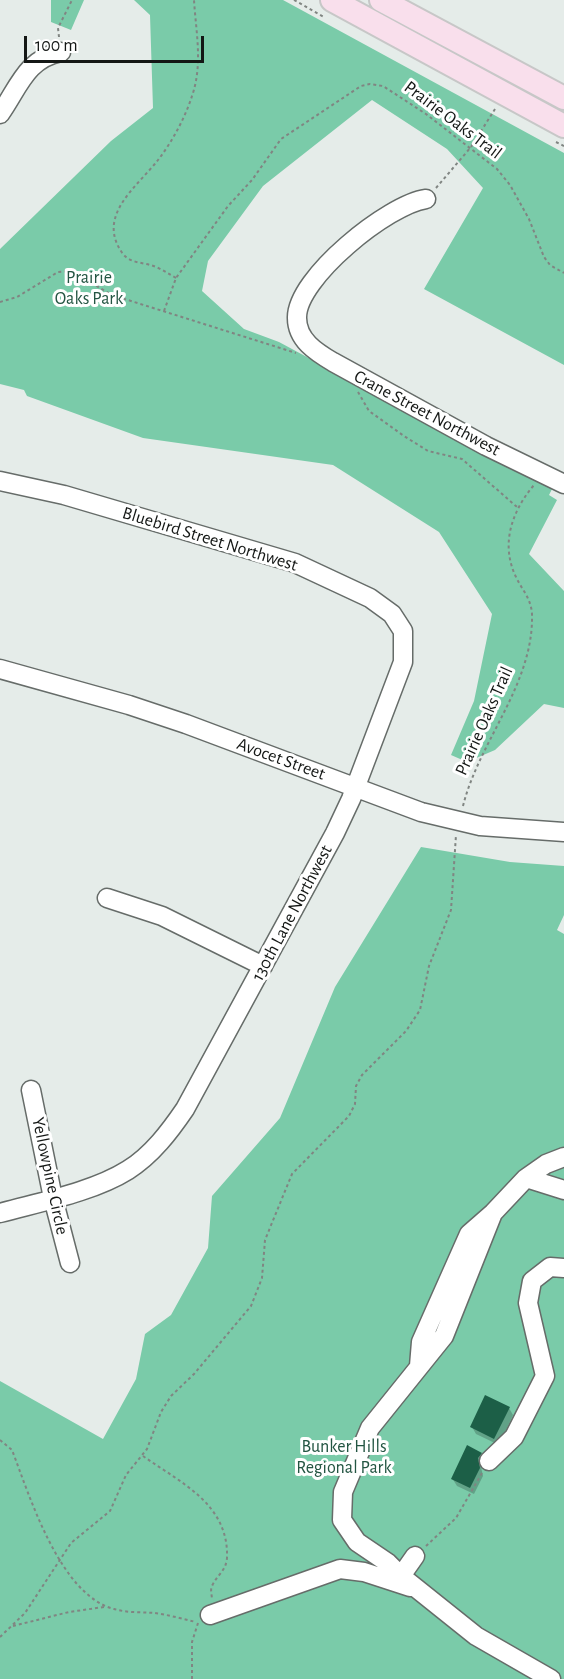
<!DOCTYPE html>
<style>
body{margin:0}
#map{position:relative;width:564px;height:1679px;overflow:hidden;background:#e5ece9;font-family:"Alegreya Sans",sans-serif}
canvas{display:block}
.scale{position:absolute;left:24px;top:36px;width:180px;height:27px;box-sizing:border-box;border:3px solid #141715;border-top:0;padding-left:8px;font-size:18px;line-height:21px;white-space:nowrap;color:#141715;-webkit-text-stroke:4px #fff;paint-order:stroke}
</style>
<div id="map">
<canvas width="564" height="1679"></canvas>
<div class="scale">100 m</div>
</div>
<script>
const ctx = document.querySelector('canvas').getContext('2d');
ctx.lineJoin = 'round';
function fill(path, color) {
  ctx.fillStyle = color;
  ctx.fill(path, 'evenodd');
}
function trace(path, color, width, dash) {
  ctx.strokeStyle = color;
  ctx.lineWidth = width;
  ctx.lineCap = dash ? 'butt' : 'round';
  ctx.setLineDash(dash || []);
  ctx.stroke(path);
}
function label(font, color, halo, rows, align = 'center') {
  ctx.font = font + ' "Alegreya Sans",sans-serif';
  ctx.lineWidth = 6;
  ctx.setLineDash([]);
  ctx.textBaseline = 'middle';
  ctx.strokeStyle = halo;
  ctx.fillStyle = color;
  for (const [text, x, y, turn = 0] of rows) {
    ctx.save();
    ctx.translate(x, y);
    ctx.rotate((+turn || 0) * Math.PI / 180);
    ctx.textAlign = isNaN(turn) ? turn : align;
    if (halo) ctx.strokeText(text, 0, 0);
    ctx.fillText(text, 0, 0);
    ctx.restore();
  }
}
const green = new Path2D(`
 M 51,0 L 84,0 L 71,30 L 51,22 Z
 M 134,0 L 283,0 L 564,153 L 564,365 L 424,289 L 483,188 L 447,149 L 372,100 L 263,186 L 208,261 L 202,291 L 244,329 L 279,342 L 552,489 L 549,495 L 557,500 L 529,554 L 564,591 L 564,708 L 544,704 L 495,750 L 467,762 L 451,755 L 474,701 L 492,614 L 439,532 L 333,465 L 143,438 L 27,396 L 24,390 L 0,384 L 0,249 L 111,141 L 153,108 L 150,15 Z
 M 421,847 L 510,862 L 564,866 L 564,915 L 557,930 L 564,934 L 564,1679 L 0,1679 L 0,1381 L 103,1439 L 136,1379 L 145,1334 L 171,1315 L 208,1248 L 212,1196 L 280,1118 L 335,987 Z`);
const shadow = new Path2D(`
 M 509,1408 L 513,1415 L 499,1445 L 476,1434 L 472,1427 Z
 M 480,1454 L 485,1461 L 481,1467 L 483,1476 L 474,1494 L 457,1486 L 452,1478 Z`);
const building = new Path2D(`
 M 485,1395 L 510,1407 L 494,1439 L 470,1427 Z
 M 467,1445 L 482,1453 L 478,1458 L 480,1468 L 470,1488 L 451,1479 Z`);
const path = new Path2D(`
 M 294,0 L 324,17
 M 59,37 L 58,28 L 72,0
 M 556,142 L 564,146
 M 436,188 L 471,147 L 495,109
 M 176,278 C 169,274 163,270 156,267 C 145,262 131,264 123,254 C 95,216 137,187 158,160 C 172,142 185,118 192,96 C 203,64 196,33 194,0
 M 0,302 L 17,297 L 58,272 L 71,271 L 112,295 L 296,353
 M 164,311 L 176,278 L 228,206 L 252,180 L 281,139 L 361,86 L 370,84 L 383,86 L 426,114 L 497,169 L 510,185 L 529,219 L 544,257 L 550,265 L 564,273
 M 358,392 L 369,411 L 404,436 L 428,451 L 462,459 L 517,507
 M 463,806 C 479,741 534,684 532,614 C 531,598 522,590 516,577 C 500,544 512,511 534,485
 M 0,1440 L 12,1450 C 30,1497 60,1595 114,1609 C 127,1613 142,1612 155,1613 C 169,1615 183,1619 196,1622
 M 143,1456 C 181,1483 229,1504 227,1558 C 226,1571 217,1575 212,1586 C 210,1590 212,1595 212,1600
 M 426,1546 L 456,1518 L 482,1473
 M 13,1626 L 69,1612 L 104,1607
 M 0,1637 L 25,1613 L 71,1543 L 110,1511 L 126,1475 L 147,1449 L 161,1412 L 171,1396 L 194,1374 L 251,1306 L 262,1278 L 265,1240 L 292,1174 L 349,1116 L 355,1104 L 356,1086 L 362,1075 L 406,1031 L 420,1010 L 429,966 L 451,910 L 456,835
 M 192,1679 L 192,1642 L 198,1623`);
const minor = new Path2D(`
 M 0,114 C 19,87 26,59 61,52
 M 426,199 C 389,204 296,278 297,318 C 297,340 316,352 333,362 L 486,446 L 564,484
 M 0,481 L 64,495 L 295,563 L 370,598 L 392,614 L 403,631 L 403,662 L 351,799 L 335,833 L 185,1109 C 170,1131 152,1155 128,1170 C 93,1192 40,1202 0,1213
 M 0,669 L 129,705 L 186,724 L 421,812 L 480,826 L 564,832
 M 107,898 L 162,916 L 263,966
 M 31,1090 L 53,1198 L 70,1263
 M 526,1178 L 564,1190
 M 493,1213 L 444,1336 L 370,1428 L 343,1492 L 342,1520 L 357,1542 L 388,1563 L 401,1576 L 476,1636 L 551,1679
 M 419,1366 L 421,1342 L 469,1234 L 493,1213 L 526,1178 L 546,1164 L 564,1157
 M 489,1461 L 514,1437 L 545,1376 L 528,1303 L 532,1281 L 550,1267 L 564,1268
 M 401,1576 L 415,1556
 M 210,1615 L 340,1569 L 364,1572 L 410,1587`);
const major = new Path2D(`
 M 332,0 L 564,126
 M 381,0 L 564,98`);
const streetNames = [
 ["Prairie Oaks Trail",453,120,37],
 ["Crane Street Northwest",427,413,28],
 ["Bluebird Street Northwest",210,539,17],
 ["Prairie Oaks Trail",484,721,-66],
 ["Avocet Street",281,759,20],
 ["130th Lane Northwest",292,913,-62],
 ["Yellowpine Circle",50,1176,78]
];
const parkNames = [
 ["Prairie",89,278],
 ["Oaks Park",89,299],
 ["Bunker Hills",344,1447],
 ["Regional Park",344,1468]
];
fill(green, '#7acba9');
fill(shadow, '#0003');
fill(building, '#1c5f47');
trace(minor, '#666c69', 21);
trace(major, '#c7c7c7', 26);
trace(path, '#808582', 2, [3, 3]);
trace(minor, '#fff', 18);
trace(major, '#f9dfec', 22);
label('18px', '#141715', '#fff', streetNames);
label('18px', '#235542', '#fff', parkNames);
</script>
